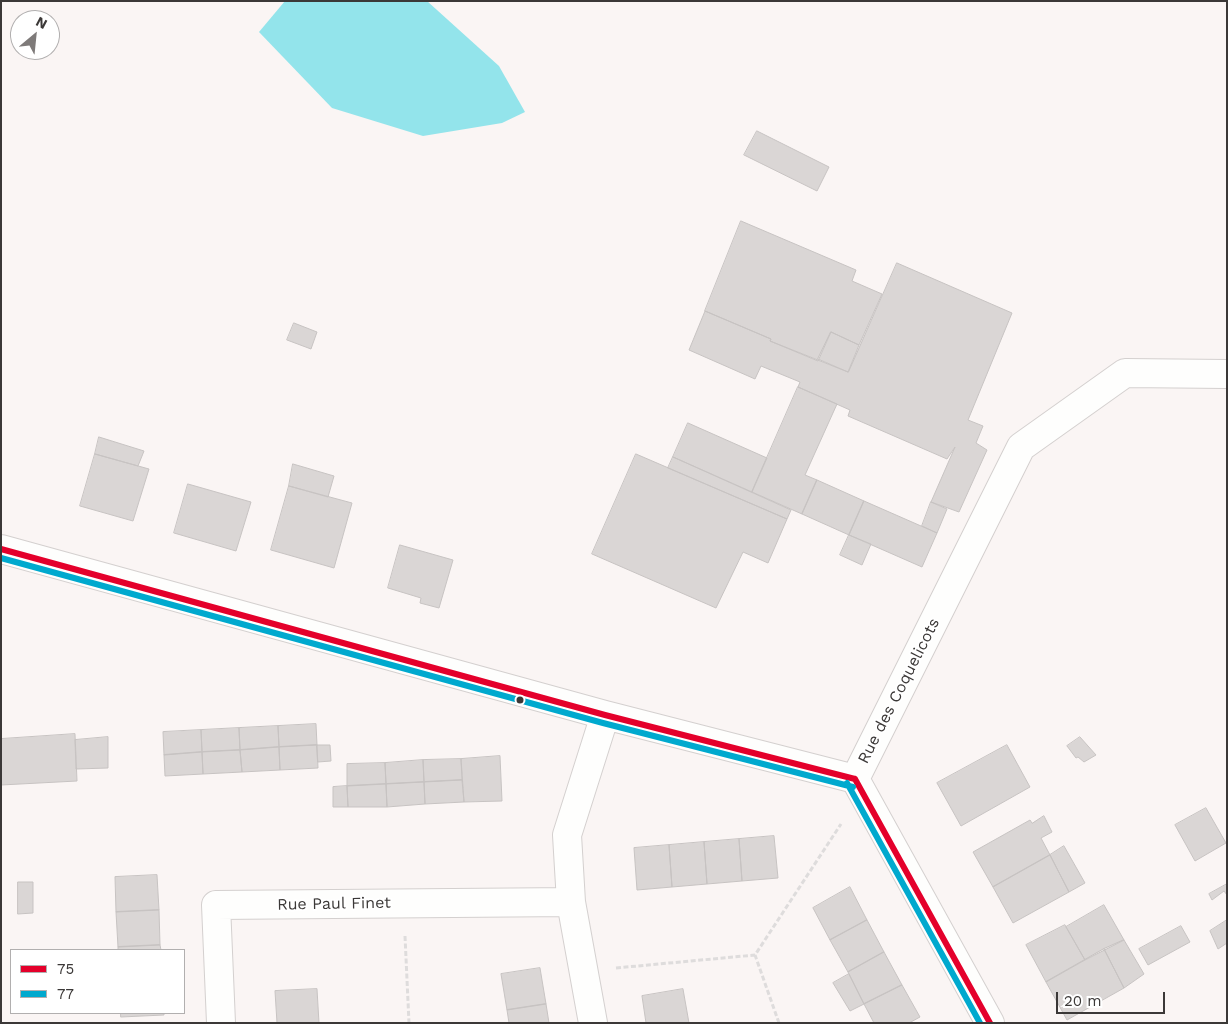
<!DOCTYPE html>
<style>
body{margin:0}
#map{position:relative;width:1228px;height:1024px;overflow:hidden;background:#faf5f4;font-family:"Work Sans",sans-serif}
canvas{display:block}
.frame{position:absolute;inset:0;border:2px solid #3b3837;pointer-events:none}
.legend{position:absolute;left:10px;top:949px;width:175px;height:65px;box-sizing:border-box;background:#fff;border:1px solid #b1afaf;margin:0;padding:6px 9px;list-style:none;font-size:15px;color:#3b3837}
.legend li{display:flex;align-items:center;gap:10px;height:25px}
.legend b{width:25px;border:1px solid #b1afaf}
.north{position:absolute;left:10px;top:10px;width:50px;height:50px;box-sizing:border-box;background:#fff;border:1px solid #b1afaf;border-radius:50%;rotate:28deg;font-size:14px;font-weight:700;line-height:20px;text-align:center;color:#3b3837}
.north::after{content:'';display:block;margin:auto;width:18px;height:22px;background:#7e7a79;clip-path:polygon(50% 0,100% 100%,50% 72%,0 100%)}
.scale{position:absolute;left:1056px;top:992px;width:109px;height:22px;box-sizing:border-box;border:2px solid #3b3837;border-top:0;padding-left:6px;font-size:15px;line-height:18px;white-space:nowrap;color:#3b3837;-webkit-text-stroke:4px #fff;paint-order:stroke}
</style>
<div id="map">
<canvas width="1228" height="1024"></canvas>
<div class="frame"></div>
<ul class="legend">
<li><b style="height:6px;background:#e4002b"></b>75</li>
<li><b style="height:6px;background:#00a9ce"></b>77</li>
</ul>
<div class="north">N</div>
<div class="scale">20 m</div>
</div>
<script>
const ctx = document.querySelector('canvas').getContext('2d');
ctx.lineJoin = 'round';
function fill(path, color) {
  ctx.fillStyle = color;
  ctx.fill(path, 'evenodd');
}
function trace(path, color, width, dash) {
  ctx.strokeStyle = color;
  ctx.lineWidth = width;
  ctx.lineCap = dash ? 'butt' : 'round';
  ctx.setLineDash(dash || []);
  ctx.stroke(path);
}
function label(font, color, halo, rows, align = 'center') {
  ctx.font = font + ' "Work Sans",sans-serif';
  ctx.lineWidth = 4;
  ctx.setLineDash([]);
  ctx.textBaseline = 'middle';
  ctx.strokeStyle = halo;
  ctx.fillStyle = color;
  for (const [text, x, y, turn = 0] of rows) {
    ctx.save();
    ctx.translate(x, y);
    ctx.rotate((+turn || 0) * Math.PI / 180);
    ctx.textAlign = isNaN(turn) ? turn : align;
    if (halo) ctx.strokeText(text, 0, 0);
    ctx.fillText(text, 0, 0);
    ctx.restore();
  }
}
const water = new Path2D(`
 M 285,1 L 427,1 L 499,66 L 525,112 L 502,123 L 423,136 L 332,108 L 259,32 Z`);
const building = new Path2D(`
 M 757,131 L 829,167 L 817,191 L 744,155 Z
 M 741,221 L 856,270 L 852,281 L 882,294 L 859,345 L 831,332 L 818,361 L 770,341 L 771,339 L 705,311 Z
 M 897,263 L 1012,313 L 968,420 L 983,426 L 976,443 L 987,450 L 959,512 L 931,502 L 955,447 L 947,459 L 848,416 L 850,410 L 798,387 L 800,382 L 761,366 L 755,379 L 689,350 L 705,311 L 771,339 L 770,341 L 848,372 Z
 M 294,323 L 317,332 L 311,349 L 287,340 Z
 M 831,332 L 859,345 L 848,372 L 818,359 Z
 M 798,387 L 837,404 L 805,475 L 817,480 L 802,514 L 752,492 Z
 M 688,423 L 767,458 L 752,492 L 673,457 Z
 M 99,437 L 144,451 L 138,466 L 95,454 Z
 M 95,454 L 149,469 L 133,521 L 80,506 Z
 M 636,454 L 787,519 L 768,563 L 743,552 L 716,608 L 592,554 Z
 M 673,457 L 791,510 L 787,519 L 668,468 Z
 M 293,464 L 334,476 L 328,497 L 289,486 Z
 M 817,480 L 864,501 L 849,535 L 802,514 Z
 M 188,484 L 251,502 L 236,551 L 174,533 Z
 M 289,486 L 352,503 L 334,568 L 271,550 Z
 M 864,501 L 937,533 L 922,567 L 849,535 Z
 M 931,502 L 947,509 L 937,533 L 922,526 Z
 M 849,535 L 871,544 L 862,565 L 840,555 Z
 M 400,545 L 453,560 L 439,608 L 420,603 L 421,598 L 388,588 Z
 M 316,724 L 317,745 L 279,747 L 278,726 Z
 M 278,726 L 279,747 L 240,750 L 239,728 Z
 M 239,728 L 240,750 L 202,752 L 201,730 Z
 M 201,730 L 202,752 L 164,755 L 163,732 Z
 M 75,734 L 77,781 L 1,785 L 1,739 Z
 M 108,737 L 108,768 L 76,769 L 75,740 Z
 M 1080,737 L 1096,755 L 1084,762 L 1078,757 L 1076,758 L 1067,746 Z
 M 317,745 L 330,745 L 331,761 L 318,762 Z
 M 317,745 L 318,768 L 280,770 L 279,747 Z
 M 1007,745 L 1030,787 L 961,826 L 937,783 Z
 M 279,747 L 280,770 L 242,772 L 240,750 Z
 M 240,750 L 242,772 L 203,774 L 202,752 Z
 M 202,752 L 203,774 L 165,776 L 164,755 Z
 M 500,756 L 502,801 L 464,802 L 461,759 Z
 M 461,759 L 462,780 L 424,782 L 423,760 Z
 M 423,760 L 424,782 L 386,784 L 385,763 Z
 M 385,763 L 386,784 L 347,786 L 347,764 Z
 M 462,780 L 464,802 L 425,804 L 424,782 Z
 M 424,782 L 425,804 L 387,807 L 386,784 Z
 M 386,784 L 387,807 L 348,807 L 347,786 Z
 M 347,786 L 348,807 L 333,807 L 333,787 Z
 M 1206,808 L 1226,843 L 1195,861 L 1175,825 Z
 M 1044,816 L 1052,832 L 1041,838 L 1050,855 L 993,887 L 973,852 L 1030,820 L 1032,823 Z
 M 774,836 L 778,878 L 742,881 L 739,839 Z
 M 739,839 L 742,881 L 707,884 L 704,842 Z
 M 704,842 L 707,884 L 672,887 L 669,845 Z
 M 669,845 L 672,887 L 637,890 L 634,848 Z
 M 1064,846 L 1085,883 L 1069,892 L 1050,855 Z
 M 1050,855 L 1069,892 L 1013,923 L 993,887 Z
 M 157,875 L 159,910 L 116,912 L 115,877 Z
 M 18,882 L 33,882 L 33,913 L 18,914 Z
 M 1227,884 L 1227,895 L 1224,891 L 1212,900 L 1209,894 Z
 M 850,887 L 867,920 L 830,940 L 813,908 Z
 M 1104,905 L 1124,940 L 1085,960 L 1066,927 Z
 M 159,910 L 160,945 L 118,947 L 116,912 Z
 M 867,920 L 884,952 L 848,972 L 830,940 Z
 M 1227,920 L 1227,943 L 1218,949 L 1210,931 Z
 M 1065,925 L 1085,960 L 1046,982 L 1026,945 Z
 M 1181,926 L 1190,942 L 1148,965 L 1139,949 Z
 M 1124,940 L 1144,974 L 1124,988 L 1104,949 Z
 M 160,945 L 161,950 L 118,950 L 118,947 Z
 M 1104,949 L 1124,988 L 1067,1020 L 1046,982 Z
 M 884,952 L 902,985 L 864,1004 L 848,972 Z
 M 540,968 L 546,1004 L 507,1010 L 501,974 Z
 M 849,974 L 864,1004 L 850,1011 L 833,983 Z
 M 902,985 L 920,1017 L 909,1023 L 874,1023 L 864,1004 Z
 M 317,989 L 319,1023 L 277,1023 L 275,991 Z
 M 683,989 L 689,1023 L 646,1023 L 642,996 Z
 M 546,1004 L 549,1023 L 509,1023 L 507,1010 Z
 M 121,1013 L 164,1013 L 164,1015 L 121,1017 Z`);
const path = new Path2D(`
 M 405,936 L 409,1023
 M 616,968 L 755,955
 M 779,1023 L 755,955 L 841,824`);
const street = new Path2D(`
 M 1,549 L 605,715 L 855,779
 M 855,779 L 1021,447 L 1125,373 L 1227,374
 M 855,779 L 990,1023
 M 221,1023 L 216,905 L 571,902
 M 593,1023 L 571,902 L 567,835 L 605,715`);
const bus1 = new Path2D(`
 M 1,549 L 605,715 L 855,779
 M 855,779 L 990,1023`);
const bus2 = new Path2D(`
 M 1,558 L 603,723 L 853,787
 M 847,783 L 980,1023`);
const markers = [
 [520,700,4.5,"#3b3837"]
];
const streetNames = [
 ["Rue des Coquelicots",899,691,-63],
 ["Rue Paul Finet",334,904,-1]
];
fill(water, '#93e4eb');
fill(building, '#dad6d5');
trace(building, '#c7c3c2', 1);
trace(street, '#d4d0cf', 30);
trace(path, '#dedcdc', 3, [5, 2.5]);
trace(street, '#fefefd', 28);
trace(bus1, '#e4002b', 6);
trace(bus2, '#00a9ce', 6);
for (const [x, y, r, color] of markers) {
  const dot = new Path2D();
  dot.arc(x, y, r, 0, 2 * Math.PI);
  ctx.fillStyle = color;
  ctx.fill(dot);
  trace(dot, '#fff', 2);
}
label('16px', '#3b3837', '#fff', streetNames);
</script>
